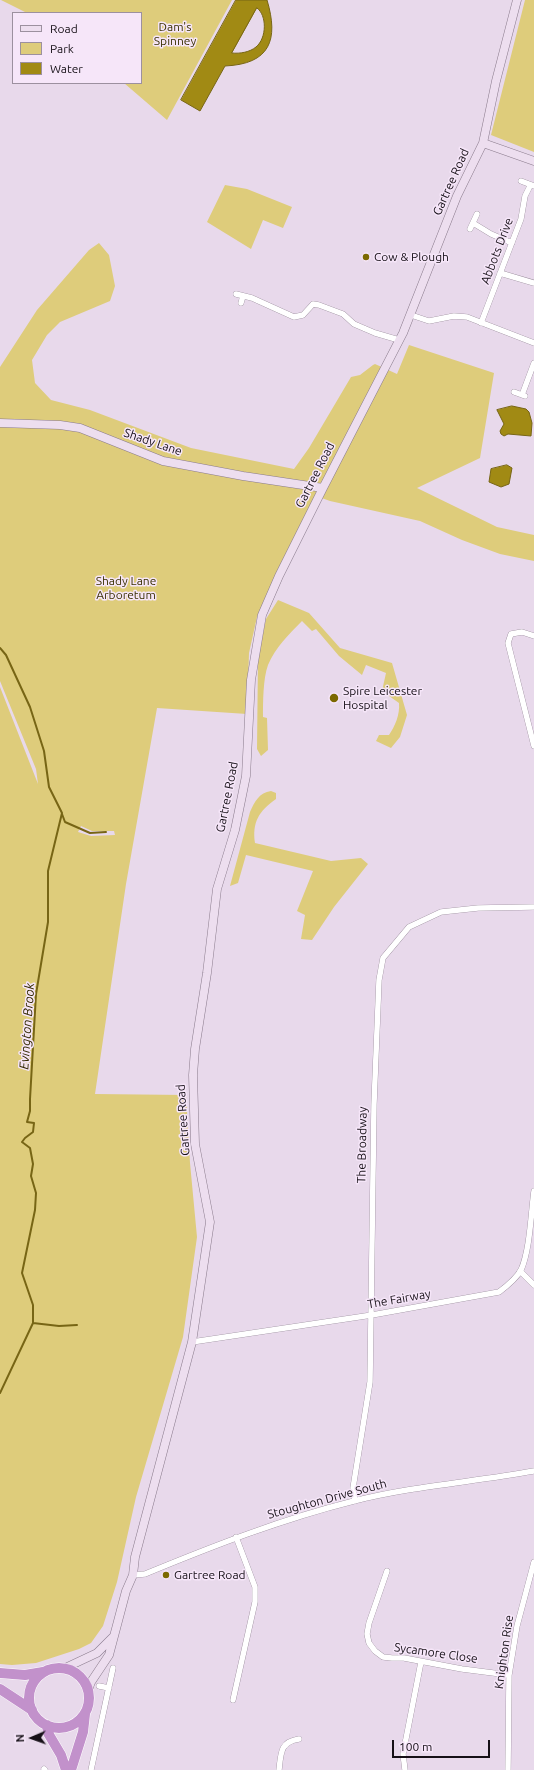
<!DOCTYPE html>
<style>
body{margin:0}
#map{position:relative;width:534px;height:1770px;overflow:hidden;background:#e8d9eb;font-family:Ubuntu,sans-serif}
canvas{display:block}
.legend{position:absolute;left:12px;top:12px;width:130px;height:72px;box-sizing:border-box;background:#f6e6f9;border:1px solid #9c909f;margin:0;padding:5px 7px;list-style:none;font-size:12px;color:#161017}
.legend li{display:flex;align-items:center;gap:8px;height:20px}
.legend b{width:20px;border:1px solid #9c909f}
.north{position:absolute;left:12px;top:1718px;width:40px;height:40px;-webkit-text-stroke:3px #f6e6f9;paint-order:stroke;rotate:268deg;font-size:11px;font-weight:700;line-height:16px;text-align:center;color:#161017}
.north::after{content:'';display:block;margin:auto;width:14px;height:18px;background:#161017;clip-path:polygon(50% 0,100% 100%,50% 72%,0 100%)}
.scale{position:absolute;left:392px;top:1740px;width:98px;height:18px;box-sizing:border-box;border:2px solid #161017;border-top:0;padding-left:5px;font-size:12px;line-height:14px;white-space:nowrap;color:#161017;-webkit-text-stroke:3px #f6e6f9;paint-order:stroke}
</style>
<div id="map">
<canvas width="534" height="1770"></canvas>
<ul class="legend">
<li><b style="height:5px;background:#eddeef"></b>Road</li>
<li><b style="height:11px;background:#decc7b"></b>Park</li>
<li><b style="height:11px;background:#a18a14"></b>Water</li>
</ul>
<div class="north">N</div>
<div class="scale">100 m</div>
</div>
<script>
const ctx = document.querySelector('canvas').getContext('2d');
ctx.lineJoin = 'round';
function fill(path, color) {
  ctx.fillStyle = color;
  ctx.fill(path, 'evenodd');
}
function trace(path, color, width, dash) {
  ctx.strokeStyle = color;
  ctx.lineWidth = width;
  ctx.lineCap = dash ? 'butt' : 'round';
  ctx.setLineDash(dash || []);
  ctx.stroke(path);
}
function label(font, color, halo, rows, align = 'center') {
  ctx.font = font + ' Ubuntu,sans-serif';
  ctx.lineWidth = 3;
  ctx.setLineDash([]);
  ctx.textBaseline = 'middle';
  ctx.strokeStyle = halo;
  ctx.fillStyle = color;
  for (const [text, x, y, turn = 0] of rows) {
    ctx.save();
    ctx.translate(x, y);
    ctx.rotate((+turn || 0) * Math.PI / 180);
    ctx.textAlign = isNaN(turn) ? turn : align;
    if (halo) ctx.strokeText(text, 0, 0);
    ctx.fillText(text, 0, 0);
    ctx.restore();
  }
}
const green = new Path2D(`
 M 1,0 L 232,0 L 167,120 L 124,83 L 141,83 L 141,13 L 27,13 Z
 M 525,0 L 534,0 L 534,152 L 491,135 Z
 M 225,185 L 247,189 L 292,207 L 283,228 L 263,220 L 251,249 L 207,222 Z
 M 99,243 L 109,255 L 115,286 L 110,301 L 60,322 L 47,335 L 32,360 L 35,383 L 51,400 L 90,410 L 191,448 L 294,469 L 309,448 L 351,377 L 360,375 L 373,365 L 375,364 L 397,374 L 409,345 L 494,373 L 480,458 L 417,488 L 497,527 L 534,535 L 534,561 L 500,554 L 462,540 L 420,521 L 330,501 L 316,496 L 257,617 L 249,653 L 247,714 L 157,708 L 126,884 L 95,1094 L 186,1095 L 190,1163 L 197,1237 L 183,1337 L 136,1497 L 117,1582 L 103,1626 L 91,1643 L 79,1649 L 36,1663 L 12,1665 L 0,1664 L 0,687 L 38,784 L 36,769 L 0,681 L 0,367 L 37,310 L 89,250 ZM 81,826 L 92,831 L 114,831 L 115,835 L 91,836 L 78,832 Z
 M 278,600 L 309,613 L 340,648 L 392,663 L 407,715 L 400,737 L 391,748 L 376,741 L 379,735 L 389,735 C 395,726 400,715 399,703 L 382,691 L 386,673 L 366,665 L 362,675 L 339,656 L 316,629 L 312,631 L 302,621 C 289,634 275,648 268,665 C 263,678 263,703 263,717 L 267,718 L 268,750 L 261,756 L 257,749 L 258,657 L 266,619 Z
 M 271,791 L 276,793 L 276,799 C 259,811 252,822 255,843 L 331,861 L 361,858 L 368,864 L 334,907 L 312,940 L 301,939 L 305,915 L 297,911 L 313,871 L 246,855 L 238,883 L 230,886 L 250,812 C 255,801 259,793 271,791 Z`);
const water = new Path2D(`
 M 236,0 L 267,0 C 279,40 270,64 225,66 L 200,111 L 181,100 ZM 257,8 C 267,15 267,38 256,47 C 250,52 240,54 232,53 Z
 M 512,406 L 526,409 L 529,412 L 532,423 L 531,436 L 508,434 L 504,436 L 501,434 L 500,431 L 504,424 L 497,410 Z
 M 507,465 L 512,468 L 509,484 L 501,487 L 489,482 L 491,469 Z`);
const stream = new Path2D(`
 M 0,648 L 6,655 L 30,707 L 44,751 L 49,787 L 62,813 L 48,871 L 48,922 L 36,994 L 30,1099 L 30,1111 L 27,1122 L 34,1123 L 33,1132 L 25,1138 L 22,1142 L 30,1148 L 33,1164 L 31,1176 L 36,1193 L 35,1210 L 22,1273 L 33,1305 L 33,1323 L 0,1393
 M 62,814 L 65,822 L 90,833 L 106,832
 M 33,1323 L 59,1326 L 77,1325`);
const street = new Path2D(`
 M 521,181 L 534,186
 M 473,223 L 491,234 L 512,243
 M 470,229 L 477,214
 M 500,273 L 534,283
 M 236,294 L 252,298 L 294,317 L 303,315 L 313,304 L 319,305 L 343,314 L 354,324 L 375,333 L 399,340
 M 241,303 L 243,296
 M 411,315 L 429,321 L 454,316 L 467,317 L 534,343
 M 481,323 L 521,219 L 525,196 L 530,186
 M 514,392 L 525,396
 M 522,395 L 534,363
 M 534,636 L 522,632 L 511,634 L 508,643 L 534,746
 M 520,1271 L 534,1285
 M 192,1342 L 372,1315 L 499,1292 C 507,1286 516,1279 521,1270 C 530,1250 531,1213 534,1191
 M 355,1501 L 353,1488 L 370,1382 L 374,1104 L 379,980 L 383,958 L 409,927 L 441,912 L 478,908 L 534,907
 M 387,1571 L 369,1623 L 367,1634 L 369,1643 L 375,1651 L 383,1657 L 392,1658 L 404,1658 L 462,1669 L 509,1675
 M 133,1575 L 145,1574 C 213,1546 282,1519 354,1501 C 413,1486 474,1482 534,1471
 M 99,1686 L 109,1688
 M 233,1700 L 255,1602 L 255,1587 L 236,1537
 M 44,1769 L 45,1770
 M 91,1770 L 113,1668
 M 279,1770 C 281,1753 280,1742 299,1739
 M 405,1770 L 403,1754 L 421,1662
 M 508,1770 L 509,1675 L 517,1626 L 534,1562`);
const secondary = new Path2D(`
 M 483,143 L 534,161
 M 0,423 L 60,425 L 80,428 L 163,461 L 243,476 L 323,488
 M 65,1668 L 97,1653 L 113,1637
 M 88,1690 L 91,1682 L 109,1655 L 126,1591 L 133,1575 L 135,1557 L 192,1342 L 210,1222 L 195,1144 L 193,1075 L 195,1049 L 207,973 L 217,889 L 235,830 L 246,776 L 251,680 L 262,615 L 279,576 L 323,488 L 403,333 L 457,196 L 483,143 L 496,81 L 517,0`);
const highway = new Path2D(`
 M29 1698a30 30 0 1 1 60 0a30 30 0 1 1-60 0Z
 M 0,1673 L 25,1675 L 43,1672
 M 0,1689 L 32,1710
 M 47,1725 L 48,1733 L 61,1755 L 66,1770
 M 71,1770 L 83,1732 L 85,1714`);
const markers = [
 [366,257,4,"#7b6900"],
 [334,698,5,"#7b6900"],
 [166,1575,4,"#7b6900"]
];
const parkNames = [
 ["Dam's",175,27],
 ["Spinney",175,41],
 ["Shady Lane",126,581],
 ["Arboretum",126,595]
];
const streetNames = [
 ["Gartree Road",451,182,-66],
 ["Abbots Drive",497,251,-69],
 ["Shady Lane",153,442,19],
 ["Gartree Road",315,475,-63],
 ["Gartree Road",227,797,-79],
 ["Gartree Road",183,1120,-94],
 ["The Broadway",362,1145,-89],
 ["The Fairway",399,1299,-10],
 ["Stoughton Drive South",327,1499,-15],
 ["Knighton Rise",504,1652,-82],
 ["Sycamore Close",436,1653,8]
];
const poiNames = [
 ["Cow & Plough",374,257],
 ["Spire Leicester",343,691],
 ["Hospital",343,705],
 ["Gartree Road",174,1575]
];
const waterNames = [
 ["Evington Brook",27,1026,-86]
];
fill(green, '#decc7b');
fill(water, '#a18a14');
trace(water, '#776515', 1);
trace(stream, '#776515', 2);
trace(street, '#8a7b8c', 6);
trace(secondary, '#8a7b8c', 9);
trace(highway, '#fff', 11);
trace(street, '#fff', 5.5);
trace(secondary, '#eddeef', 8);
trace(highway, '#c291cb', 10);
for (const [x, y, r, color] of markers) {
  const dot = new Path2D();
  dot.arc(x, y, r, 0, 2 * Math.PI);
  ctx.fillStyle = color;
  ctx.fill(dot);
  trace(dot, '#f6e6f9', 1.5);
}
label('12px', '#393001', '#f6e6f9', parkNames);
label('12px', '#161017', '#f6e6f9', streetNames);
label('12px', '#161017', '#f6e6f9', poiNames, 'left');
label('italic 13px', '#332a00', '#f6e6f9', waterNames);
</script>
